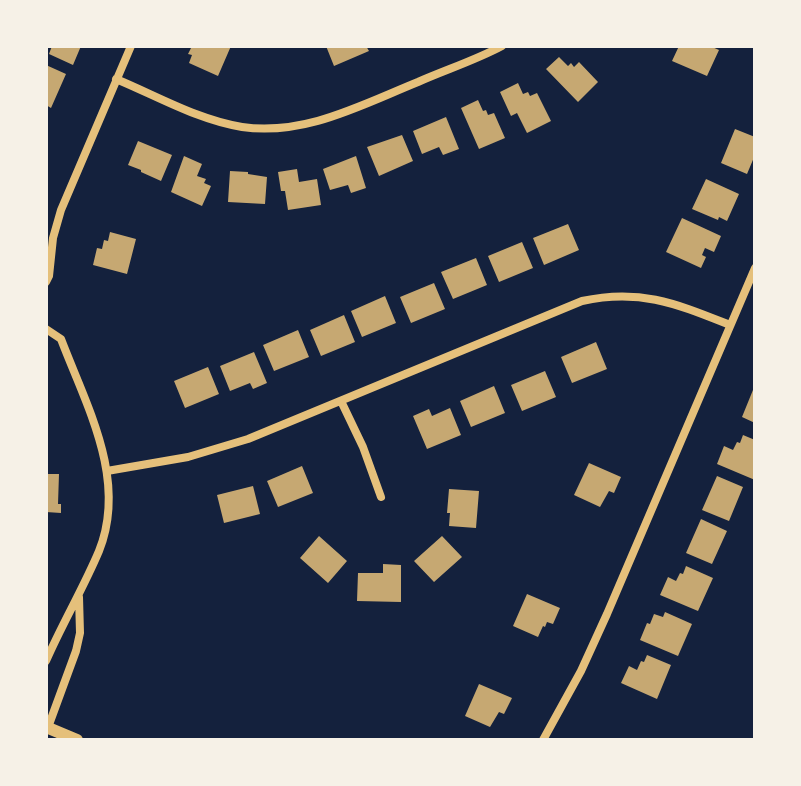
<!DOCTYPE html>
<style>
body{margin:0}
#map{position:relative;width:801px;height:786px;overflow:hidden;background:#14213d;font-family:"IBM Plex Sans",sans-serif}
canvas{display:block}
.frame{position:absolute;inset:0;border:48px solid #f6f1e7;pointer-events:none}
</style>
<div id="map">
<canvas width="801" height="786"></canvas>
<div class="frame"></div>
</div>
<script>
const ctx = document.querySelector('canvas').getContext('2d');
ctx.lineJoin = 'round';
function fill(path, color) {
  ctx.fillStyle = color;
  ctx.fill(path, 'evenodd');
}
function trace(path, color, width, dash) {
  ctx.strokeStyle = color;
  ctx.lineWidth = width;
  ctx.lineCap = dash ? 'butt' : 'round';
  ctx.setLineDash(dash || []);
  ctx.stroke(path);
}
const building = new Path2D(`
 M 52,46 L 81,46 L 73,65 L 49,54 Z
 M 185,46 L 231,46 L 218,76 L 189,63 L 192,55 L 188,54 L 191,48 Z
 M 326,46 L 366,46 L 369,51 L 334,66 Z
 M 679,46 L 710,46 L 719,50 L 707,76 L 672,61 Z
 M 559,57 L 568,66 L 571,63 L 574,67 L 579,62 L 598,82 L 578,102 L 546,69 Z
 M 46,65 L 66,74 L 51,108 L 46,105 Z
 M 518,83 L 523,94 L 528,92 L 530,96 L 537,93 L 551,121 L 527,133 L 517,113 L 511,116 L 500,92 Z
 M 478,100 L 483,111 L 486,110 L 488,115 L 494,113 L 505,138 L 479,149 L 461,108 Z
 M 446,117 L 459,149 L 443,155 L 439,147 L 422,154 L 413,131 Z
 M 735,129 L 755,137 L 755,155 L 747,174 L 721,163 Z
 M 402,135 L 413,161 L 379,176 L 367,147 Z
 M 138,141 L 172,155 L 161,181 L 141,172 L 141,170 L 128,165 Z
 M 184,156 L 202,164 L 197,176 L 206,179 L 204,183 L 211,186 L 202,206 L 171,192 Z
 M 356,156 L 366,188 L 351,193 L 348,185 L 330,190 L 323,169 Z
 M 297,169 L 299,182 L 317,179 L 321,205 L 288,210 L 285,191 L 281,191 L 278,172 Z
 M 230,171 L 248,172 L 248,174 L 267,177 L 265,204 L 228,202 Z
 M 706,179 L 739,194 L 727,221 L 719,217 L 718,220 L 692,209 Z
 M 682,218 L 721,236 L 714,252 L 705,248 L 702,255 L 706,257 L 701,268 L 666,252 Z
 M 568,224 L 579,250 L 544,265 L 533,238 Z
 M 110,232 L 136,239 L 127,274 L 93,265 L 97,248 L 102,249 L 104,240 L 108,241 Z
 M 522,242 L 533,268 L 499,282 L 488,256 Z
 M 476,258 L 487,285 L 453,299 L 441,272 Z
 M 434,283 L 445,309 L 411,323 L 400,297 Z
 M 385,296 L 396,323 L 362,337 L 351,311 Z
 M 344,315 L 355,342 L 321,356 L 310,330 Z
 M 298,330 L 309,357 L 274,371 L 263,345 Z
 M 596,342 L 607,369 L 572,383 L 561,357 Z
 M 254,352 L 267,383 L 253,389 L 250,383 L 230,391 L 220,366 Z
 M 208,367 L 219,394 L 185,408 L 174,381 Z
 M 545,371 L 556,397 L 522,411 L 511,385 Z
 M 755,385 L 755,423 L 742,417 Z
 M 494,386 L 505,413 L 471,427 L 460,401 Z
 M 450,408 L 461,435 L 427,449 L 413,416 L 429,409 L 432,416 Z
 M 743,435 L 755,440 L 755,480 L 717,464 L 724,446 L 733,450 L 737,442 L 740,443 Z
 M 589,463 L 621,477 L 614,493 L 609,491 L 600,507 L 574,495 Z
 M 302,466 L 313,493 L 278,507 L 267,481 Z
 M 46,474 L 59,474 L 58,504 L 61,504 L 61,513 L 46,512 Z
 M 717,476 L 743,487 L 729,521 L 702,510 Z
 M 253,486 L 260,514 L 224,523 L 217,495 Z
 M 449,489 L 479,491 L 476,528 L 449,526 L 450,513 L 447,513 Z
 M 701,519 L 727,531 L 712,564 L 686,553 Z
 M 319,536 L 347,561 L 328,583 L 300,558 Z
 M 442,536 L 462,557 L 434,582 L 414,561 Z
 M 383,564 L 401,565 L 401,602 L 357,601 L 358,573 L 383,573 Z
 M 686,566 L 713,578 L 698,611 L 660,595 L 668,577 L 676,581 L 680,573 L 683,574 Z
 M 527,594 L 560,608 L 553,624 L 547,622 L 545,627 L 543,626 L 538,637 L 513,626 Z
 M 665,612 L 692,624 L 678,656 L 640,640 L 647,623 L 650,624 L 654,614 L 663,617 Z
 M 647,655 L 671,665 L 657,699 L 621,683 L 629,666 L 637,670 L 641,661 L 644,662 Z
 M 479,684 L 512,698 L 504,714 L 499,712 L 490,727 L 465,716 Z`);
const minor = new Path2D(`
 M 116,79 C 157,96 198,120 242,127 C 305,136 361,105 418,82 C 445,70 476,60 502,46
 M 46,282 L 49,276 L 53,238 L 61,210 L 131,46
 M 46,329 L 61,339 C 86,405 128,479 99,551 C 83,589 62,624 46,661
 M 341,401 L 363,447 L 381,497
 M 107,471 L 188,457 L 248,439 L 582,301 C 640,288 677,304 730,325
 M 47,730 L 76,651 L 80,633 L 79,597
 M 543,740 L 581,671 L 607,614 L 755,268`);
const secondary = new Path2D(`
 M 46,727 L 77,740`);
fill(building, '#c6a872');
trace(minor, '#e5c07b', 8);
trace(secondary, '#e5c07b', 12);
</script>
